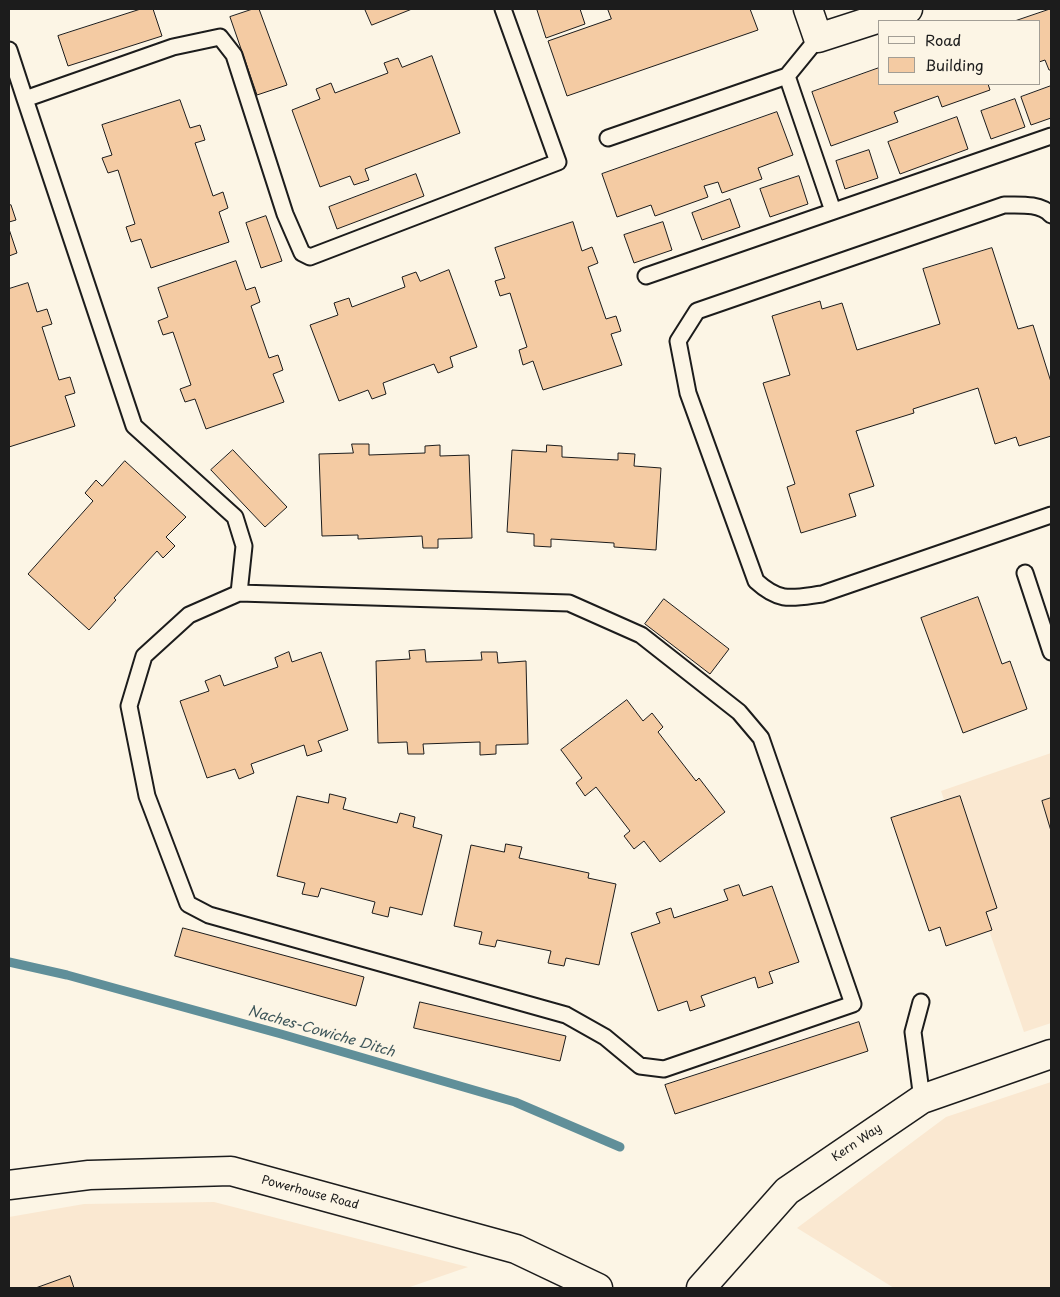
<!DOCTYPE html>
<style>
body{margin:0}
#map{position:relative;width:1060px;height:1297px;overflow:hidden;background:#fcf5e5;font-family:"Playpen Sans",sans-serif}
canvas{display:block}
.frame{position:absolute;inset:0;border:10px solid #1c1c1c;pointer-events:none}
.legend{position:absolute;left:878px;top:20px;width:162px;height:65px;box-sizing:border-box;background:#fcf5e5;border:1px solid #a29e95;margin:0;padding:6px 9px;list-style:none;font-size:15px;color:#1c1c1c}
.legend li{display:flex;align-items:center;gap:10px;height:25px}
.legend b{width:25px;border:1px solid #a29e95}
</style>
<div id="map">
<canvas width="1060" height="1297"></canvas>
<div class="frame"></div>
<ul class="legend">
<li><b style="height:6px;background:#fcf5e5"></b>Road</li>
<li><b style="height:14px;background:#f4cba3"></b>Building</li>
</ul>
</div>
<script>
const ctx = document.querySelector('canvas').getContext('2d');
ctx.lineJoin = 'round';
function fill(path, color) {
  ctx.fillStyle = color;
  ctx.fill(path, 'evenodd');
}
function trace(path, color, width, dash) {
  ctx.strokeStyle = color;
  ctx.lineWidth = width;
  ctx.lineCap = dash ? 'butt' : 'round';
  ctx.setLineDash(dash || []);
  ctx.stroke(path);
}
function label(font, color, halo, rows, align = 'center') {
  ctx.font = font + ' "Playpen Sans",sans-serif';
  ctx.lineWidth = 4.5;
  ctx.setLineDash([]);
  ctx.textBaseline = 'middle';
  ctx.strokeStyle = halo;
  ctx.fillStyle = color;
  for (const [text, x, y, turn = 0] of rows) {
    ctx.save();
    ctx.translate(x, y);
    ctx.rotate((+turn || 0) * Math.PI / 180);
    ctx.textAlign = isNaN(turn) ? turn : align;
    if (halo) ctx.strokeText(text, 0, 0);
    ctx.fillText(text, 0, 0);
    ctx.restore();
  }
}
const built = new Path2D(`
 M 1051,753 L 1051,1023 L 1024,1032 L 941,791 Z
 M 1051,1082 L 1051,1288 L 894,1288 L 797,1228 L 946,1117 Z
 M 214,1202 L 468,1267 L 407,1288 L 9,1288 L 9,1217 L 84,1204 Z`);
const stream = new Path2D(`
 M 9,962 L 67,975 L 281,1034 L 515,1102 L 620,1147`);
const building = new Path2D(`
 M 141,9 L 153,9 L 162,36 L 68,66 L 58,36 Z
 M 253,9 L 259,9 L 287,85 L 257,95 L 230,17 Z
 M 365,9 L 412,9 L 372,25 Z
 M 541,9 L 580,9 L 585,24 L 546,38 L 537,10 Z
 M 608,9 L 750,9 L 758,30 L 567,96 L 548,41 L 611,19 Z
 M 1051,9 L 1051,70 L 1049,70 L 1045,60 L 1039,62 L 1039,21 L 1015,21 Z
 M 432,56 L 460,133 L 365,169 L 369,180 L 354,185 L 350,176 L 320,187 L 292,110 L 320,99 L 316,89 L 331,83 L 335,93 L 388,73 L 384,63 L 398,58 L 402,67 Z
 M 879,68 L 879,84 L 988,84 L 990,90 L 942,107 L 938,96 L 894,112 L 898,122 L 831,146 L 812,92 Z
 M 1051,86 L 1051,118 L 1031,125 L 1021,97 Z
 M 1015,99 L 1025,127 L 991,139 L 981,111 Z
 M 180,100 L 190,128 L 200,125 L 205,140 L 195,143 L 213,196 L 223,192 L 228,208 L 219,212 L 229,242 L 151,268 L 141,239 L 131,242 L 126,227 L 135,224 L 118,170 L 108,173 L 102,158 L 112,155 L 102,125 Z
 M 777,112 L 793,155 L 758,168 L 762,179 L 722,193 L 718,182 L 704,186 L 708,197 L 655,216 L 651,205 L 617,217 L 602,174 Z
 M 957,117 L 968,149 L 900,174 L 888,142 Z
 M 869,150 L 878,178 L 845,189 L 836,161 Z
 M 416,174 L 424,196 L 337,229 L 329,207 Z
 M 799,176 L 808,204 L 770,217 L 760,189 Z
 M 730,199 L 740,227 L 702,240 L 692,213 Z
 M 11,205 L 16,220 L 9,222 L 9,206 Z
 M 266,216 L 282,261 L 261,268 L 246,223 Z
 M 573,222 L 582,251 L 592,247 L 598,263 L 588,267 L 606,319 L 616,316 L 621,331 L 611,334 L 622,365 L 543,390 L 533,361 L 523,365 L 519,350 L 527,347 L 510,293 L 500,296 L 495,281 L 505,278 L 495,248 Z
 M 663,222 L 672,250 L 634,263 L 624,235 Z
 M 9,229 L 17,253 L 9,256 Z
 M 992,248 L 1018,329 L 1033,325 L 1051,382 L 1051,436 L 1019,446 L 1016,437 L 995,444 L 978,388 L 913,409 L 914,413 L 856,431 L 874,486 L 849,494 L 856,516 L 801,533 L 787,487 L 795,484 L 763,383 L 790,375 L 772,316 L 820,301 L 822,309 L 842,303 L 857,350 L 940,324 L 923,269 Z
 M 236,261 L 246,290 L 255,287 L 260,302 L 251,306 L 269,358 L 278,355 L 283,370 L 273,374 L 284,402 L 206,429 L 195,399 L 185,402 L 180,389 L 191,385 L 173,332 L 163,335 L 158,321 L 168,317 L 158,288 Z
 M 449,270 L 477,347 L 450,357 L 453,367 L 438,373 L 434,364 L 383,383 L 386,394 L 372,399 L 368,390 L 339,401 L 310,325 L 338,315 L 334,303 L 349,298 L 352,307 L 405,287 L 402,277 L 416,272 L 420,281 Z
 M 28,283 L 37,312 L 47,309 L 52,324 L 42,327 L 59,380 L 70,377 L 75,393 L 65,396 L 75,426 L 9,447 L 9,289 Z
 M 352,444 L 369,444 L 369,455 L 425,453 L 425,446 L 440,445 L 440,456 L 469,455 L 472,538 L 438,539 L 438,548 L 423,548 L 422,536 L 358,539 L 358,535 L 322,536 L 319,454 L 353,453 Z
 M 547,445 L 562,446 L 562,457 L 618,460 L 618,453 L 635,454 L 634,466 L 661,468 L 656,550 L 614,547 L 614,543 L 551,539 L 551,547 L 534,546 L 534,534 L 507,532 L 512,450 L 546,452 Z
 M 233,450 L 287,507 L 265,527 L 211,470 Z
 M 125,461 L 186,517 L 166,537 L 175,546 L 163,558 L 157,551 L 114,598 L 116,600 L 89,630 L 28,574 L 93,501 L 85,493 L 96,480 L 102,486 Z
 M 978,597 L 1002,664 L 1010,661 L 1027,709 L 963,733 L 921,618 Z
 M 664,599 L 729,649 L 710,674 L 645,624 Z
 M 425,650 L 426,662 L 482,660 L 481,652 L 497,652 L 498,663 L 526,661 L 528,744 L 496,745 L 496,754 L 480,755 L 480,742 L 423,744 L 424,754 L 408,754 L 407,742 L 378,743 L 376,661 L 410,659 L 409,651 Z
 M 289,652 L 292,662 L 321,652 L 348,730 L 318,741 L 322,751 L 307,756 L 304,745 L 251,764 L 254,773 L 239,779 L 235,769 L 207,778 L 180,701 L 209,691 L 205,681 L 220,675 L 224,686 L 278,667 L 275,658 Z
 M 627,700 L 643,721 L 652,713 L 663,727 L 658,732 L 696,781 L 699,778 L 725,812 L 660,862 L 644,841 L 634,849 L 624,836 L 630,831 L 596,787 L 585,796 L 576,783 L 582,778 L 561,750 Z
 M 330,794 L 346,798 L 343,809 L 397,823 L 400,813 L 415,817 L 413,827 L 442,835 L 422,915 L 390,907 L 388,917 L 372,913 L 375,902 L 321,888 L 318,897 L 302,894 L 305,883 L 277,876 L 297,796 L 328,803 Z
 M 960,796 L 997,908 L 986,912 L 992,930 L 946,946 L 940,927 L 929,931 L 891,818 Z
 M 1051,798 L 1051,831 L 1042,801 Z
 M 506,844 L 522,847 L 519,858 L 589,873 L 588,878 L 616,884 L 599,965 L 566,958 L 564,966 L 548,963 L 551,951 L 497,940 L 495,947 L 479,944 L 482,932 L 454,926 L 471,845 L 504,852 Z
 M 739,885 L 743,896 L 772,886 L 799,962 L 769,972 L 773,983 L 758,988 L 755,977 L 701,996 L 705,1006 L 690,1011 L 687,1001 L 658,1011 L 631,933 L 660,923 L 656,913 L 671,908 L 674,918 L 728,900 L 724,890 Z
 M 183,928 L 364,977 L 356,1006 L 175,956 Z
 M 420,1002 L 566,1036 L 560,1061 L 414,1028 Z
 M 859,1022 L 868,1051 L 675,1114 L 665,1085 Z
 M 70,1276 L 74,1288 L 36,1288 Z`);
const service = new Path2D(`
 M 818,38 L 787,76 L 833,211
 M 9,50 L 25,99 L 173,47 L 220,37 L 234,55 L 285,214 L 302,253 L 310,257 L 558,162 L 503,9
 M 25,99 L 134,426 L 235,517 L 244,546 L 239,593 L 569,603 L 641,635 L 739,712 L 761,738 L 853,1004 L 664,1069 L 640,1066 L 605,1037 L 566,1015 L 209,915 L 188,904 L 147,796 L 129,706 L 144,656 L 189,615 L 239,593
 M 608,138 L 787,76
 M 1051,215 C 1041,203 1019,205 1004,205 L 697,311 L 678,341 L 688,393 L 756,581 C 780,603 792,598 822,594 L 1051,515
 M 646,276 L 1051,136
 M 1025,573 L 1051,652
 M 921,1002 L 913,1032 L 922,1099`);
const minor = new Path2D(`
 M 808,9 L 818,38 L 908,9
 M 701,1288 L 787,1191 L 922,1099 L 1051,1054`);
const tertiary = new Path2D(`
 M 9,1185 L 89,1175 L 231,1171 L 516,1249 L 598,1288`);
const streetNames = [
 ["Kern Way",857,1143,-34],
 ["Powerhouse Road",310,1193,15]
];
const waterNames = [
 ["Naches-Cowiche Ditch",321,1032,16]
];
fill(built, '#fae8d1');
trace(stream, '#608f99', 9);
fill(building, '#f4cba3');
trace(building, '#1c1c1c', 1);
trace(service, '#1c1c1c', 19);
trace(minor, '#1c1c1c', 31);
trace(tertiary, '#1c1c1c', 31);
trace(service, '#fcf5e5', 15);
trace(minor, '#fcf5e5', 28);
trace(tertiary, '#fcf5e5', 28);
label('12px', '#1c1c1c', '#fcf5e5', streetNames);
label('italic 14px', '#3e565a', '#fcf5e5', waterNames);
</script>
